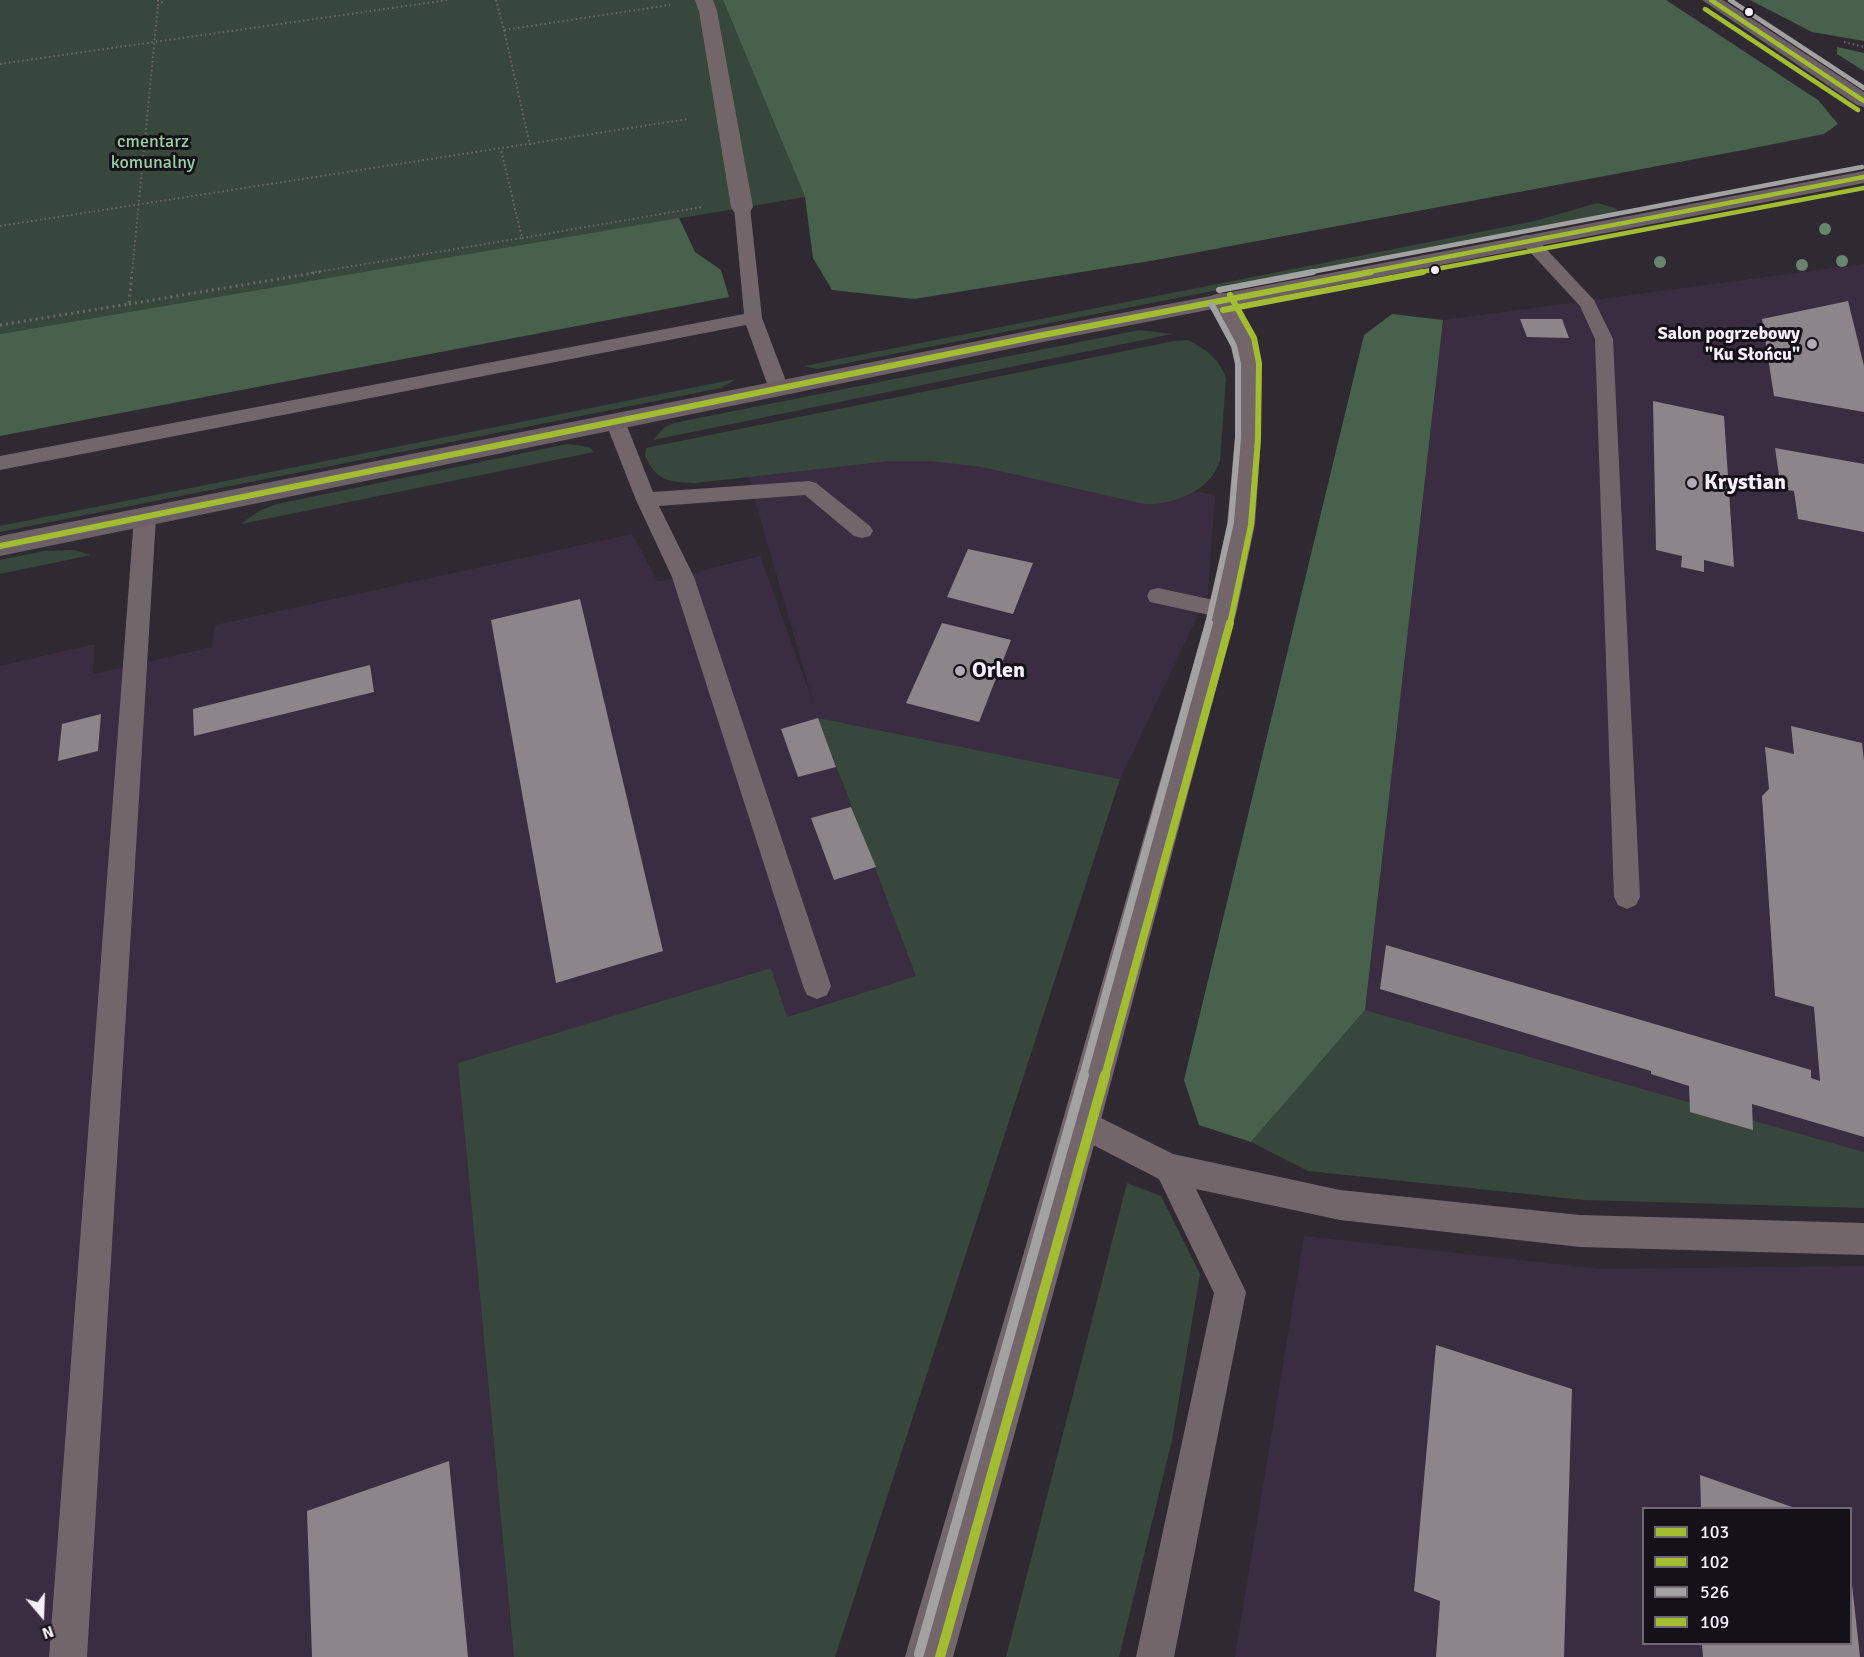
<!DOCTYPE html>
<meta charset="utf-8">
<style>
body{margin:0}
#map{position:relative;width:1864px;height:1657px;overflow:hidden;background:#2f2a32;font-family:Signika,sans-serif}
canvas{display:block}
.legend{position:absolute;left:1642px;top:1507px;width:210px;height:138px;box-sizing:border-box;background:#151118;border:2px solid #6f6a72;margin:0;padding:8px 10px;list-style:none;font-size:18px;color:#f6f0fa}
.legend li{display:flex;align-items:center;gap:12px;height:30px}
.legend b{width:30px;border:2px solid #6f6a72}
.north{position:absolute;left:12px;top:1585px;width:60px;height:60px;-webkit-text-stroke:4px #151118;paint-order:stroke;rotate:161deg;font-size:16px;font-weight:700;line-height:24px;text-align:center;color:#f6f0fa}
.north::after{content:'';display:block;margin:auto;width:21px;height:27px;background:#f6f0fa;clip-path:polygon(50% 0,100% 100%,50% 72%,0 100%)}
</style>
<div id="map">
<canvas width="1864" height="1657"></canvas>
<ul class="legend">
<li><b style="height:8px;background:#a2bd31"></b>103</li>
<li><b style="height:8px;background:#a2bd31"></b>102</li>
<li><b style="height:8px;background:#a2a2a2"></b>526</li>
<li><b style="height:8px;background:#a2bd31"></b>109</li>
</ul>
<div class="north">N</div>
</div>
<script>
const ctx = document.querySelector('canvas').getContext('2d');
ctx.lineJoin = 'round';
function fill(path, color) {
  ctx.fillStyle = color;
  ctx.fill(path, 'evenodd');
}
function trace(path, color, width, dash) {
  ctx.strokeStyle = color;
  ctx.lineWidth = width;
  ctx.lineCap = dash ? 'butt' : 'round';
  ctx.setLineDash(dash || []);
  ctx.stroke(path);
}
function label(font, color, halo, rows, align = 'center') {
  ctx.font = font + ' Signika,sans-serif';
  ctx.lineWidth = 6;
  ctx.setLineDash([]);
  ctx.textBaseline = 'middle';
  ctx.strokeStyle = halo;
  ctx.fillStyle = color;
  for (const [text, x, y, turn = 0] of rows) {
    ctx.save();
    ctx.translate(x, y);
    ctx.rotate((+turn || 0) * Math.PI / 180);
    ctx.textAlign = isNaN(turn) ? turn : align;
    if (halo) ctx.strokeText(text, 0, 0);
    ctx.fillText(text, 0, 0);
    ctx.restore();
  }
}
const built = new Path2D(`
 M 1864,264 L 1864,1152 L 1365,1010 L 1443,320 Z
 M 949,449 L 1215,495 L 1208,594 L 1120,779 L 818,718 L 916,976 L 786,1017 L 771,969 L 458,1063 L 514,1657 L 0,1657 L 0,666 L 95,644 L 93,674 L 212,647 L 215,625 L 632,534 L 658,582 L 760,556 L 814,705 L 747,472 Z
 M 1304,1236 L 1600,1269 L 1864,1266 L 1864,1657 L 1235,1657 ZM 1644,1508 L 1850,1508 L 1850,1644 L 1644,1644 Z`);
const green = new Path2D(`
 M 0,0 L 723,0 L 805,197 L 0,334 Z
 M 1597,203 L 1615,208 L 1618,211 L 817,369 L 804,366 L 1535,221 Z
 M 1140,330 L 1172,334 L 653,440 L 665,427 L 674,423 Z
 M 1188,340 C 1206,349 1219,359 1226,378 L 1220,460 C 1211,491 1174,505 1144,504 L 982,467 L 930,461 L 889,461 L 696,483 C 670,482 656,482 645,455 L 646,448 L 1174,341 Z
 M 736,379 L 721,388 L 0,532 L 0,526 Z
 M 568,444 L 589,447 L 594,452 L 241,524 L 259,511 L 277,504 Z
 M 74,550 L 91,555 L 0,574 L 0,560 L 44,551 Z
 M 818,718 L 1120,779 L 835,1657 L 514,1657 L 458,1063 L 771,968 L 787,1017 L 916,976 Z
 M 1365,1010 L 1864,1152 L 1864,1208 L 1584,1200 L 1308,1171 L 1251,1142 Z
 M 1127,1183 L 1161,1196 L 1200,1274 L 1172,1440 L 1119,1657 L 1006,1657 Z`);
const forest = new Path2D(`
 M 723,0 L 1666,0 L 1818,100 L 1838,124 L 1824,134 L 1754,148 L 1156,260 L 914,299 L 832,290 L 813,258 L 805,197 Z
 M 1750,0 L 1864,0 L 1864,41 L 1812,32 Z
 M 1837,47 L 1864,53 L 1864,71 L 1837,54 Z
 M 679,218 L 695,252 L 721,270 L 729,297 L 0,436 L 0,334 Z
 M 1392,314 L 1443,320 L 1365,1010 L 1251,1142 L 1199,1125 L 1184,1080 L 1364,335 Z`);
const building = new Path2D(`
 M 1848,301 L 1864,366 L 1864,412 L 1774,396 L 1762,319 Z
 M 1520,319 L 1562,319 L 1569,338 L 1527,337 Z
 M 1653,401 L 1724,416 L 1734,567 L 1704,560 L 1704,572 L 1681,567 L 1682,556 L 1656,550 Z
 M 1775,448 L 1864,464 L 1864,532 L 1798,519 L 1794,491 L 1781,489 Z
 M 968,549 L 1033,563 L 1013,614 L 947,597 Z
 M 580,599 L 663,951 L 556,983 L 491,620 Z
 M 942,623 L 1011,640 L 979,722 L 906,703 Z
 M 370,665 L 374,692 L 194,736 L 193,709 Z
 M 101,714 L 98,751 L 58,761 L 62,724 Z
 M 818,718 L 836,767 L 798,777 L 781,729 Z
 M 1791,726 L 1862,743 L 1864,761 L 1864,1137 L 1752,1104 L 1753,1130 L 1690,1112 L 1689,1086 L 1651,1074 L 1651,1071 L 1380,989 L 1386,945 L 1811,1070 L 1811,1078 L 1820,1081 L 1814,1007 L 1775,996 L 1762,796 L 1769,789 L 1765,747 L 1794,754 Z
 M 851,807 L 876,867 L 834,880 L 811,818 Z
 M 1436,1345 L 1572,1389 L 1564,1657 L 1436,1657 L 1440,1601 L 1414,1591 Z
 M 449,1461 L 468,1657 L 312,1657 L 307,1511 Z
 M 1700,1475 L 1795,1508 L 1701,1508 Z
 M 1850,1567 L 1860,1657 L 1703,1657 L 1702,1644 L 1850,1644 Z`);
const pathFar1 = new Path2D(`
 M 158,0 L 158,5 L 165,0
 M 496,0 L 504,30 L 670,5
 M 504,30 L 530,145
 M 1844,42 L 1864,47
 M 0,64 L 448,0
 M 0,226 L 688,119
 M 522,238 L 702,207
 M 132,273 L 158,5
 M 311,273 L 522,238 L 501,150`);
const path = new Path2D(`
 M 129,304 L 320,272
 M 0,325 L 129,304 L 132,272`);
const lane = new Path2D(`
 M 742,202 L 750,207 L 762,318 L 789,389 L 786,393 L 772,393 L 769,389 L 746,325 L 0,470 L 0,456 L 744,314 L 734,207 Z
 M 1528,235 L 1534,236 L 1594,300 L 1613,339 L 1640,897 L 1636,905 L 1627,909 L 1618,905 L 1614,897 L 1595,339 L 1580,306 L 1519,240 L 1522,236 Z
 M 615,415 L 622,416 L 625,421 L 653,492 L 809,481 L 816,483 L 870,526 L 873,531 L 870,536 L 862,538 L 854,536 L 805,495 L 659,506 L 694,577 L 831,986 L 827,995 L 817,999 L 807,995 L 803,986 L 672,577 L 636,500 L 605,421 L 608,416 Z
 M 145,510 L 152,512 L 156,517 L 87,1657 L 49,1657 L 134,517 L 138,512 Z
 M 1158,588 L 1223,602 L 1231,604 L 1234,610 L 1231,616 L 1223,618 L 1150,602 L 1147,596 L 1150,590 Z
 M 1081,1108 L 1173,1154 L 1340,1190 L 1580,1215 L 1864,1223 L 1864,1255 L 1580,1247 L 1340,1220 L 1196,1189 L 1246,1292 L 1174,1657 L 1136,1657 L 1214,1293 L 1159,1179 L 1070,1133 L 1066,1123 L 1070,1113 Z`);
const street = new Path2D(`
 M 695,0 L 713,0 L 717,11 L 753,207 L 750,212 L 742,213 L 734,212 L 731,207 L 699,11 Z
 M 1221,293 L 1229,295 L 1233,300 L 1256,342 L 1261,363 L 1261,438 L 1255,524 L 1237,610 L 1100,1123 L 953,1657 L 905,1657 L 1062,1123 L 1209,610 L 1227,524 L 1235,438 L 1237,363 L 1232,342 L 1209,300 L 1213,295 Z`);
const secondary = new Path2D(`
 M 1702,0 L 1723,0 L 1864,92 L 1864,107 L 1857,105 Z
 M 1864,171 L 1864,183 L 1043,342 L 0,556 L 0,536 L 1043,328 Z`);
const bus1Far1 = new Path2D(`
 M 1363,273 L 1864,177`);
const bus1 = new Path2D(`
 M 0,546 L 1043,335 L 1371,272`);
const bus2Far3 = new Path2D(`
 M 1705,9 L 1858,110
 M 1415,273 L 1864,188`);
const bus2Far2 = new Path2D(`
 M 1223,310 L 1423,272
 M 1230,624 L 1251,525 L 1258,439 L 1259,363 L 1254,338 L 1230,295`);
const bus2Far1 = new Path2D(`
 M 1105,1076 L 1230,623`);
const bus2 = new Path2D(`
 M 940,1657 L 1105,1075`);
const bus3Far3 = new Path2D(`
 M 1730,0 L 1864,88
 M 1306,273 L 1862,167`);
const bus3Far2 = new Path2D(`
 M 1219,290 L 1313,272
 M 1208,624 L 1231,522 L 1238,438 L 1238,364 L 1234,346 L 1212,305`);
const bus3Far1 = new Path2D(`
 M 1083,1076 L 1209,623`);
const bus3 = new Path2D(`
 M 919,1654 L 1084,1075`);
const bus4 = new Path2D(`
 M 1711,0 L 1864,101`);
const trees = [
 [1825,229],
 [1842,261],
 [1660,262],
 [1802,265]
];
const markers = [
 [1749,12,5,"#f6f0fa"],
 [1435,270,5,"#f6f0fa"],
 [1812,344,6,"#b0abb4"],
 [1692,483,6,"#b0abb4"],
 [960,671,6,"#b0abb4"]
];
const farParknames = [
 ["cmentarz",153,142],
 ["komunalny",153,163]
];
const farPoinames = [
 ["Salon pogrzebowy",1800,334],
 ["\"Ku Słońcu\"",1800,355]
];
const poiNames = [
 ["Krystian",1704,483],
 ["Orlen",972,671]
];
fill(built, '#3a2d41');
fill(green, '#38473b');
fill(forest, '#47614c');
fill(building, '#8c858a');
trace(pathFar1, '#6f666b', 2, [1.5, 3]);
trace(path, '#6f666b', 3, [2, 4]);
fill(lane, '#73666b');
fill(street, '#73666b');
fill(secondary, '#6b6065');
trace(bus1Far1, '#a2bd31', 4.5);
trace(bus1, '#a2bd31', 6);
trace(bus2Far3, '#a2bd31', 4.5);
trace(bus2Far2, '#a2bd31', 6);
trace(bus2Far1, '#a2bd31', 8);
trace(bus2, '#a2bd31', 10);
trace(bus3Far3, '#a2a2a2', 4.5);
trace(bus3Far2, '#a2a2a2', 6);
trace(bus3Far1, '#a2a2a2', 8);
trace(bus3, '#a2a2a2', 10);
trace(bus4, '#a2bd31', 4.5);
ctx.fillStyle = '#698570';
for (const [x, y] of trees) {
  ctx.beginPath();
  ctx.arc(x, y, 6, 0, 2 * Math.PI);
  ctx.fill();
}
for (const [x, y, r, color] of markers) {
  const dot = new Path2D();
  dot.arc(x, y, r, 0, 2 * Math.PI);
  ctx.fillStyle = color;
  ctx.fill(dot);
  trace(dot, '#151118', 2);
}
label('18px', '#99cfa2', '#151118', farParknames);
label('bold 18px', '#f6f0fa', '#151118', farPoinames, 'right');
label('bold 22px', '#f6f0fa', '#151118', poiNames, 'left');
</script>
